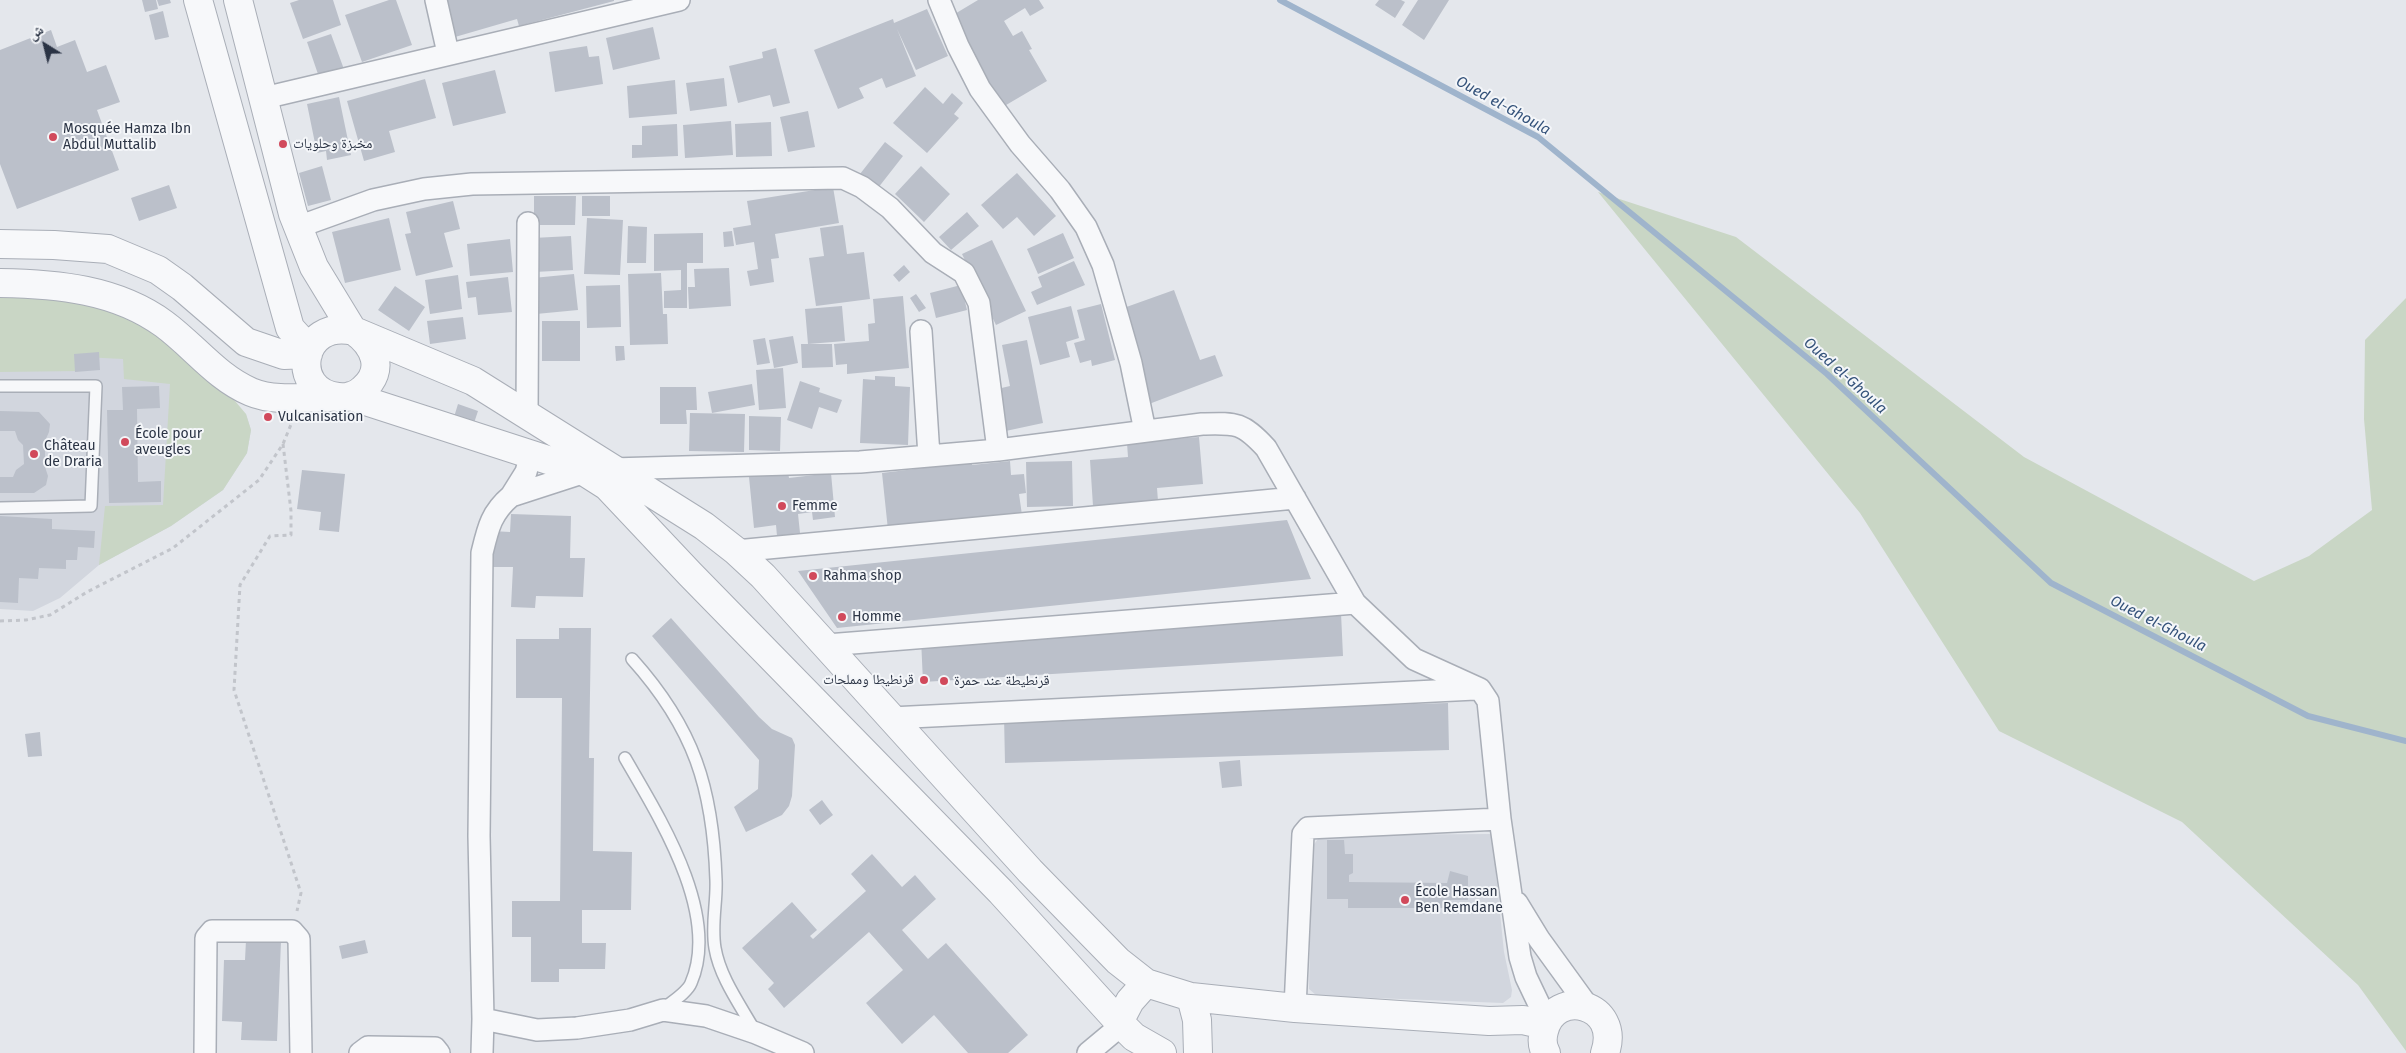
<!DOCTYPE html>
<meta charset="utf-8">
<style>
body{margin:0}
#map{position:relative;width:2406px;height:1053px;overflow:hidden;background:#e4e7ec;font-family:"Fira Sans","Noto Naskh Arabic",sans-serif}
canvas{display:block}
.north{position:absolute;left:20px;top:20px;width:50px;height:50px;-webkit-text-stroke:4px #f4f6f9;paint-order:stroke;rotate:324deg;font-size:14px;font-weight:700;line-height:20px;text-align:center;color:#2b3445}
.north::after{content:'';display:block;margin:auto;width:18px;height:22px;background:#2b3445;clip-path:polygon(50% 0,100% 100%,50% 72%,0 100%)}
</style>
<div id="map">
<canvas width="2406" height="1053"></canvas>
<div class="north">ش</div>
</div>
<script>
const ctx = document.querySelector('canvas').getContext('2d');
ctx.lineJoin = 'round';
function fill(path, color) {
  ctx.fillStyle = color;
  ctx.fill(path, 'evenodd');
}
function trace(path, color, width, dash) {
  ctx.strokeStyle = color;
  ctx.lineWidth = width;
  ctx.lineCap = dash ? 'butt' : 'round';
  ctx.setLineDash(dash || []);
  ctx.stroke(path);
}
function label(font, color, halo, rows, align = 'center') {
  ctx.font = font + ' "Fira Sans","Noto Naskh Arabic",sans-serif';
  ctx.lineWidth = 4;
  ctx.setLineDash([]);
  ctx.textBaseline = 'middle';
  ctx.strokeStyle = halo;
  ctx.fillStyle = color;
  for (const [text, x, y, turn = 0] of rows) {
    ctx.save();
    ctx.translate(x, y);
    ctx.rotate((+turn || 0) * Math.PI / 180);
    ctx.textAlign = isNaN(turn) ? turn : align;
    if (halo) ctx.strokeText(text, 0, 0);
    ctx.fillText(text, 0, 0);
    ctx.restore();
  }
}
const built = new Path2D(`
 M 0,289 L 246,414 L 251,430 L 247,453 L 223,490 L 171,526 L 99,565 L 60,598 L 33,611 L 0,609 Z
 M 1492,834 L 1504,952 L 1512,990 L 1511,997 L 1503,1003 L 1324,996 L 1316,995 L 1309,989 L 1312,847 L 1318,839 L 1327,835 Z`);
const green = new Path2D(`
 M 1598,192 L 1736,237 L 2024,457 L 2254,581 L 2309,556 L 2372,510 L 2364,419 L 2365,340 L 2406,298 L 2406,1051 L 2358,985 L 2182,822 L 1999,731 L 1860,513 Z
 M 0,289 L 35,289 L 136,318 L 219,382 L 246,414 L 251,430 L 247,453 L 223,490 L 171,526 L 99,565 L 105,506 L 163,505 L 170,384 L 124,379 L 123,359 L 83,357 L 79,371 L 0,372 Z`);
const stream = new Path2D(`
 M 1280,0 L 1538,137 L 1827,374 L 2051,583 L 2308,716 L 2406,741`);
const building = new Path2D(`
 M 142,0 L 156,0 L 158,9 L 145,12 Z
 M 157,0 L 170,0 L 171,3 L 159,6 Z
 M 299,0 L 333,0 L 341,25 L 303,39 L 290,3 Z
 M 389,0 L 396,0 L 412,45 L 362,62 L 345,15 Z
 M 441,0 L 614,0 L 614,1 L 519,26 L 517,19 L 455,37 L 449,27 Z
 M 978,0 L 1039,0 L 1044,8 L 1030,16 L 1025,8 L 1004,21 L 1013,36 L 1022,31 L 1032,49 L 1029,50 L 1047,81 L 1001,108 L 948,18 Z
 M 1379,0 L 1401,0 L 1405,2 L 1395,18 L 1375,5 Z
 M 1418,0 L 1449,0 L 1424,40 L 1402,25 Z
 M 927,9 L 948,56 L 916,70 L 897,29 L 916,76 L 886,88 L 882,78 L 859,88 L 864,98 L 838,109 L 814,50 L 893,19 L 894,23 Z
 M 163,11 L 169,37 L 155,40 L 149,15 Z
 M 653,27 L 660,59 L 613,70 L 606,38 Z
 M 51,30 L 57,47 L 75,40 L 87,72 L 106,65 L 120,102 L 97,110 L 119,170 L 17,209 L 0,164 L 0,50 Z
 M 331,34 L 345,72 L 320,80 L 307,42 Z
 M 587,46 L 589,57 L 599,56 L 603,84 L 555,92 L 549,52 Z
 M 776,48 L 790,103 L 773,107 L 770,95 L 738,103 L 729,66 L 763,58 L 762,52 Z
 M 495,70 L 506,113 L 453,126 L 442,83 Z
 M 724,78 L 727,106 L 690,111 L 686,83 Z
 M 425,79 L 436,118 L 389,131 L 395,152 L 364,161 L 347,101 Z
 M 675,80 L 677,114 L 629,118 L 627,86 Z
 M 925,87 L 943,104 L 952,93 L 963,103 L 954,114 L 959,118 L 927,153 L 893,123 Z
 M 339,97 L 351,155 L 327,160 L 326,151 L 317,153 L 307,104 Z
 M 808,111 L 815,147 L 788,152 L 780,117 Z
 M 731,121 L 733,155 L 685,158 L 683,125 Z
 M 771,122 L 772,156 L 736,157 L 735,124 Z
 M 677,124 L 678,156 L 632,158 L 632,145 L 642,145 L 642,126 Z
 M 885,142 L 903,156 L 878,188 L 860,174 Z
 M 322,166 L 331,200 L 308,206 L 299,173 Z
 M 921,166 L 950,194 L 924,222 L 895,194 Z
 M 1017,173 L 1056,216 L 1034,236 L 1017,217 L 1003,229 L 981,205 Z
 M 169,185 L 177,208 L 139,221 L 131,198 Z
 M 833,187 L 839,223 L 775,234 L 779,258 L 771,259 L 774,282 L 750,286 L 747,271 L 758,269 L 754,242 L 736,245 L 733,228 L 751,225 L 747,201 Z
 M 534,196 L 576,196 L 575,225 L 534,225 Z
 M 582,196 L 610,196 L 610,216 L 582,216 Z
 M 453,201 L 460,229 L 444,233 L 453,267 L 416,276 L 405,234 L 411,233 L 406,212 Z
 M 967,212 L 979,226 L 951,250 L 939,237 Z
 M 389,218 L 401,270 L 345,283 L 332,232 Z
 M 587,218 L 623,220 L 620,275 L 584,274 Z
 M 843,225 L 847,254 L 864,252 L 870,299 L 816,306 L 809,258 L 824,256 L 820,228 Z
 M 628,226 L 647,227 L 646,263 L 627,263 Z
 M 732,231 L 734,246 L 724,247 L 723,232 Z
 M 703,233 L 703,263 L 687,263 L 687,308 L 664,308 L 664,291 L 681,290 L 681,270 L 654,271 L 654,234 Z
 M 1063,233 L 1074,258 L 1038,274 L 1027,249 Z
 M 571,236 L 573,270 L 534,272 L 533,238 Z
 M 510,239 L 513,272 L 470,276 L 467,244 Z
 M 992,240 L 1026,311 L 996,325 L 962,254 Z
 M 1074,261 L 1085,285 L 1037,305 L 1031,292 L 1042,287 L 1038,277 Z
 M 904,265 L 910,272 L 899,282 L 893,275 Z
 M 729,268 L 731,306 L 689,309 L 688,287 L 695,287 L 694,269 Z
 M 661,273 L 663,314 L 667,314 L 668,344 L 630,345 L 628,274 Z
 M 574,274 L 578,310 L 536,314 L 533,278 Z
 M 458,275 L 462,309 L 430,314 L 425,280 Z
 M 508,277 L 512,312 L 478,315 L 476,297 L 468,298 L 466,282 Z
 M 620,285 L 621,327 L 587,328 L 586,286 Z
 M 961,285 L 967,310 L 936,318 L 930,293 Z
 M 395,286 L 425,307 L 409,331 L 378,310 Z
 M 1174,290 L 1200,360 L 1215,355 L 1223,376 L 1149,404 L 1118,310 Z
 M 916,294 L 926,308 L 919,312 L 910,298 Z
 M 903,296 L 909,368 L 847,374 L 847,364 L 836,365 L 834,344 L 869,341 L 868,324 L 875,323 L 873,299 Z
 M 1101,304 L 1115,360 L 1092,366 L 1091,360 L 1080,363 L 1074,343 L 1085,340 L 1077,310 Z
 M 842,306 L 845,341 L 808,344 L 805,309 Z
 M 1071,306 L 1079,338 L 1066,342 L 1070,357 L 1040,365 L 1028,317 Z
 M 463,317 L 466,339 L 430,344 L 427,321 Z
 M 542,321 L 580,321 L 580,361 L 542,361 Z
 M 793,336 L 798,363 L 774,368 L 769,340 Z
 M 765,338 L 770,363 L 757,365 L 753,340 Z
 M 1027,340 L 1043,423 L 1001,432 L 993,390 L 1010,386 L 1002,345 Z
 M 801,344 L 832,344 L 833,367 L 802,368 Z
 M 615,346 L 624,346 L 625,360 L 616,361 Z
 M 99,352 L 100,370 L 75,372 L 74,354 Z
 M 783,368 L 786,408 L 759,410 L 756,370 Z
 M 875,376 L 895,377 L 895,386 L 910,387 L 908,445 L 860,443 L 863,379 L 875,380 Z
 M 800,381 L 820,388 L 819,392 L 842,400 L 837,413 L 819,407 L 812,429 L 787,420 Z
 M 752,384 L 755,405 L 712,413 L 708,392 Z
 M 159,386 L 160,408 L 137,409 L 138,482 L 161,481 L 161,502 L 109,503 L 107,410 L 123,410 L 122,387 Z
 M 660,387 L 696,387 L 697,410 L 686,410 L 687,424 L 660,424 Z
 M 458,404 L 478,411 L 474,423 L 454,417 Z
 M 0,411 L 39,412 L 50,424 L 49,432 L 45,441 L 45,467 L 48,476 L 46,485 L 34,493 L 0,493 L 0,477 L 13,477 L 16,470 L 24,464 L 23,445 L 18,440 L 15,431 L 0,431 Z
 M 690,413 L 745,414 L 744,452 L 689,451 Z
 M 749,416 L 781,417 L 780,451 L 749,450 Z
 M 1199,437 L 1203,484 L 1157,488 L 1158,501 L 1093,506 L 1090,460 L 1128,457 L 1127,443 Z
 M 1010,461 L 1011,475 L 1024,474 L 1026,493 L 1019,494 L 1022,515 L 888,530 L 882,473 L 972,462 L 972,465 Z
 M 1072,461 L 1073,506 L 1027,507 L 1026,462 Z
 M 302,470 L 345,474 L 339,532 L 319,530 L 321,512 L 297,509 Z
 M 788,472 L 789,478 L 831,473 L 835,517 L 813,520 L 812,512 L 798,514 L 800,533 L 777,536 L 776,525 L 754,528 L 749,477 Z
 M 511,514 L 571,516 L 570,558 L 585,558 L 583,597 L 536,596 L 535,608 L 511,607 L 513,567 L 491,567 L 492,531 L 510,532 Z
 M 0,516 L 52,519 L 52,529 L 95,531 L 94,548 L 78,547 L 77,560 L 66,560 L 66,569 L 39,568 L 38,579 L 19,578 L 18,603 L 0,602 Z
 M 1287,520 L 1311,579 L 837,628 L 798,571 Z
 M 1341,613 L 1343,656 L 923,682 L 921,639 Z
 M 671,618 L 759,717 L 772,729 L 792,738 L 795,745 L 792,796 L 789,806 L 782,815 L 746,832 L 734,807 L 758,789 L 759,760 L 652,636 Z
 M 559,628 L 591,628 L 589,758 L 594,758 L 593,851 L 632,852 L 631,910 L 582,910 L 582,943 L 606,943 L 605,969 L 559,969 L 559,982 L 531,982 L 531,937 L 512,937 L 512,901 L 560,901 L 562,698 L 516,698 L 516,639 L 559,639 Z
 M 1448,703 L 1449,750 L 1005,763 L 1004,716 Z
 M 40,732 L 42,756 L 28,757 L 25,734 Z
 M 1240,760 L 1242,786 L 1222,788 L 1219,762 Z
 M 822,800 L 833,815 L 820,825 L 809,810 Z
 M 1327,840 L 1344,840 L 1345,854 L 1353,854 L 1353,873 L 1349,875 L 1349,882 L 1447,883 L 1450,871 L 1468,876 L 1468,900 L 1447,900 L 1446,908 L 1348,908 L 1348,899 L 1327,899 Z
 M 872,854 L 902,887 L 915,875 L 936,899 L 902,930 L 928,959 L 946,943 L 1028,1035 L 1008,1053 L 968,1053 L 934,1015 L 902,1044 L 866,1003 L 903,970 L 869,932 L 784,1008 L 768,989 L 774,983 L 742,948 L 792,902 L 817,930 L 810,936 L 813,939 L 866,891 L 851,874 Z
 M 246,940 L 281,941 L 277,1041 L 241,1040 L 242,1022 L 222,1021 L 224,960 L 245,960 Z
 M 365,940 L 368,953 L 342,959 L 339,946 Z`);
const path = new Path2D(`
 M 283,444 L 291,511 L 291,535 L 270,536 L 240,585 L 234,690 L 301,893 L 297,911
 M 0,621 L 26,620 L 50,615 L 87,592 L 173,548 L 259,480 L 283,444 L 292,422`);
const service = new Path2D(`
 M 0,386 L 96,386 L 91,506 L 0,508
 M 632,659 C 694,728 713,788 716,880 C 717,902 711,925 715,948 C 720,978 741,1006 756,1033
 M 625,758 C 659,817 721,914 691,983 C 687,993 671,1002 663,1009`);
const minor = new Path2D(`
 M 436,0 L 448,53
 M 939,0 L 958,46 L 980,89 L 1020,144 L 1060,190 L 1086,227 L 1103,265 L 1131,363 L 1145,431
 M 264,98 L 679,0
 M 298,227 L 373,200 L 424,189 L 472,184 L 843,178 L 862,187 L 890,208 L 933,253 L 964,273 L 979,303 L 998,450
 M 921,331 L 929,456
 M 527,416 L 528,223
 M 531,454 L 526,472 L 511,496 L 585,472
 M 612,469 L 860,462 L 998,450 L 1202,424 C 1236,423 1242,422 1266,448 L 1355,603 L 1414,659 L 1480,689 L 1488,701 L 1500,819 L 1520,957 L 1526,977 L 1547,1021
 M 511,496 C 491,513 488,528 482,553 L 479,836 L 483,1019 L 537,1030 L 577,1028 L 630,1020 L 663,1010 L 706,1016 L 756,1033 L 803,1053
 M 736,551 L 1295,498
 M 827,645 L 1355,603
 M 891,718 L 1475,689
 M 1517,903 L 1539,939 L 1589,1008
 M 1295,1008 L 1303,834 L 1308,828 L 1500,819
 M 205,1053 L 206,938 L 212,931 L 292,931 L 299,939 L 301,1053
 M 360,1053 L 368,1047 L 435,1048 L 439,1053
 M 482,1053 L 483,1019
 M 1088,1053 L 1112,1033 L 1119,1022`);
const tertiary = new Path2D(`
 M 198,0 L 290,328 L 309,349
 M 238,0 L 293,214 L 314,267 L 353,331
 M 0,244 L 54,245 L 108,249 L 158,270 L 182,287 L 246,342 L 284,355 L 308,354
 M 0,283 C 57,284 116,289 164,324 C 194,346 216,377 251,392 C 274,402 306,397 330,397
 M 354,331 C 374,345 386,370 363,389 C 357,395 347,398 338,397 C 289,392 299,318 354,331 L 473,381 L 704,526 L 736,551 L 763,576 L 1030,871 L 1118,961 L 1146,983 L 1191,997 L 1295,1008 L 1489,1021 L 1523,1020 L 1545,1025
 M 350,396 L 585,472 L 607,486 L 690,574 L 1001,892 L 1119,1022 L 1134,1037 L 1162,1053
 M 1191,997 L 1197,1020 L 1198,1053
 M 1119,1022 L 1130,1001 L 1146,983
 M 1546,1053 C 1542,1046 1542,1038 1544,1031 C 1554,987 1622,1003 1605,1053`);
const markers = [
 [53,137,5,"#d1495b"],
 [283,144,5,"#d1495b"],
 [268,417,5,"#d1495b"],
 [125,442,5,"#d1495b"],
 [34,454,5,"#d1495b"],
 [782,506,5,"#d1495b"],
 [813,576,5,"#d1495b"],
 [842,617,5,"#d1495b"],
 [924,680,5,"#d1495b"],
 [944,681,5,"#d1495b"],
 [1405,900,5,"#d1495b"]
];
const poiNames = [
 ["Mosquée Hamza Ibn",63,129],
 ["Abdul Muttalib",63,145],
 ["مخبزة وحلويات",293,144],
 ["Vulcanisation",278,417],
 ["École pour",135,434],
 ["aveugles",135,450],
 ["Château",44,446],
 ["de Draria",44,462],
 ["Femme",792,506],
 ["Rahma shop",823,576],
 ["Homme",852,617],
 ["قرنطيطا ومملحات",914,680,"right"],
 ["قرنطيطة عند حمرة",954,681],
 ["École Hassan",1415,892],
 ["Ben Remdane",1415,908]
];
const waterNames = [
 ["Oued el-Ghoula",1503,106,29],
 ["Oued el-Ghoula",1845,376,42],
 ["Oued el-Ghoula",2158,624,27]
];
fill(built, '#d2d6de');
fill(green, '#c9d6c5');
trace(stream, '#9fb4cc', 6);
fill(building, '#bbc0ca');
trace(service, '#a9aeb7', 14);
trace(minor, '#a9aeb7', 24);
trace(tertiary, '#a9aeb7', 30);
trace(path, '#c2c5cb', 3, [4, 4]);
trace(service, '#f7f8fa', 11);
trace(minor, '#f7f8fa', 21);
trace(tertiary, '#f7f8fa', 28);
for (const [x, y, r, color] of markers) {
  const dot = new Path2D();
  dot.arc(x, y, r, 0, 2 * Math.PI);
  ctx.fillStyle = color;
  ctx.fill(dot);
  trace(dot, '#f4f6f9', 2);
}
label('14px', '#2b3445', '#f4f6f9', poiNames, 'left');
label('italic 15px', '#34527a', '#f4f6f9', waterNames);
</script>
